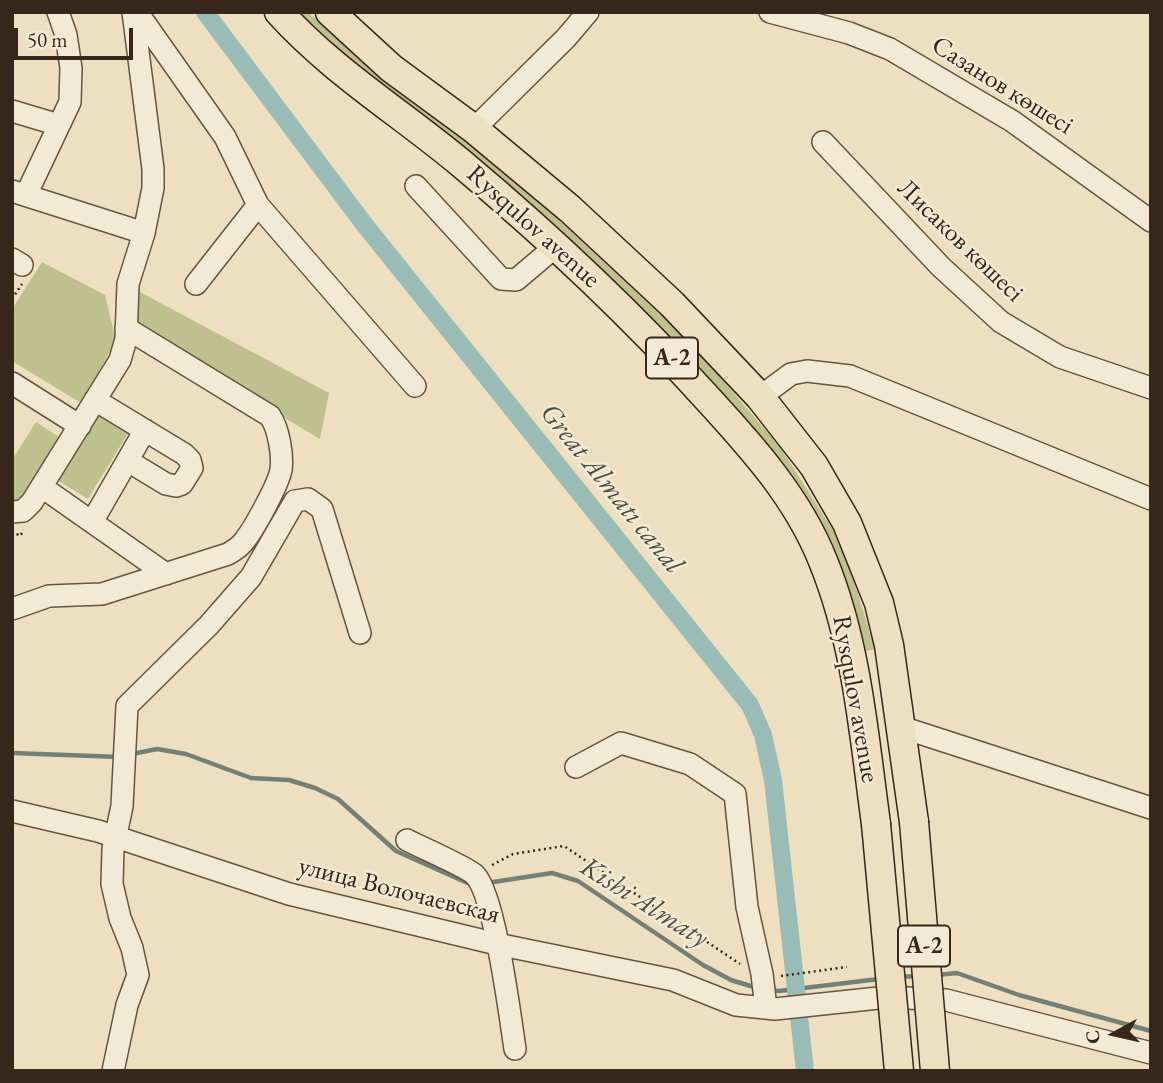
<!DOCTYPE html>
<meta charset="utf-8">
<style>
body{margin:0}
#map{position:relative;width:1163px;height:1083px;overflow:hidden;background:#eddfbf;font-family:"EB Garamond",serif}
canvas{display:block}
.frame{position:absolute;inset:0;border:14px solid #38261a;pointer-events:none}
.north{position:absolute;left:1079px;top:999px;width:70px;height:70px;-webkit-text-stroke:5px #f3ead5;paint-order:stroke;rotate:262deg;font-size:19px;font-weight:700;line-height:28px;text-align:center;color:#38261a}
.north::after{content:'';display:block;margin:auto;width:24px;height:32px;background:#38261a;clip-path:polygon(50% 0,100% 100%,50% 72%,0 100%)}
.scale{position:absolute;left:14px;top:28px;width:119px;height:32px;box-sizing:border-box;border:4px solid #38261a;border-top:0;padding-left:9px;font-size:21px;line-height:24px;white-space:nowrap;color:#38261a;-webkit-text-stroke:5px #f3ead5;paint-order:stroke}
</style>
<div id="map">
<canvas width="1163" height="1083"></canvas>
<div class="frame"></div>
<div class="north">С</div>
<div class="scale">50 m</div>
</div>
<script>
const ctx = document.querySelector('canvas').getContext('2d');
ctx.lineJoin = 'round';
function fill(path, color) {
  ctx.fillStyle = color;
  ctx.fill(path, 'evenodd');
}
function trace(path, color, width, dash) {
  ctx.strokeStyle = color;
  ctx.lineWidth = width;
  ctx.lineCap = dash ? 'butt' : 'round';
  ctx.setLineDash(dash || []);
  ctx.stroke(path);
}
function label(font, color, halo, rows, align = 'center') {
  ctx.font = font + ' "EB Garamond",serif';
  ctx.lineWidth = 5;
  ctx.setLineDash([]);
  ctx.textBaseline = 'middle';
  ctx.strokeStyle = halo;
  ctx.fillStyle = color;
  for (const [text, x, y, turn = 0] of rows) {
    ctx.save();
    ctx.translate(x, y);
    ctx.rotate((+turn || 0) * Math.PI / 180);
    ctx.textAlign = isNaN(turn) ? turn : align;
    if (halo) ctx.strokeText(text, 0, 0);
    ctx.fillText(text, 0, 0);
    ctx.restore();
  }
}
const green = new Path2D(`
 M 289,12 L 307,12 L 478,147 L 601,251 L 702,356 L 780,447 L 843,546 L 875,649 L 861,652 L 772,460 Z
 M 42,262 L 105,295 L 116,341 L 81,403 L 12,361 L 12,309 Z
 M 138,291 L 329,393 L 320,439 L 131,326 Z
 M 99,412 L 130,430 L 88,499 L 57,480 Z
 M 36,422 L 59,437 L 17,504 L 12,501 L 12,460 Z`);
const stream = new Path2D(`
 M 12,753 L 120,757
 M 132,754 L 157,749 L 186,754 L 251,778 L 289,780 L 315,788 L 338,799 L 396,851 L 472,885
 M 487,883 L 552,873 L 578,881 L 703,965 L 731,980 L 757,988
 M 937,975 L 957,973 L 1019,995 L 1151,1031
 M 898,977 L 917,976
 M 770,990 L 779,991 L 879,979`);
const canal = new Path2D(`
 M 205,12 L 364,224 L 750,705 L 763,735 L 773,780 L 805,1071`);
const path = new Path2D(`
 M 12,299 L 22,284
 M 12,531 L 20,536 L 24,530
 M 492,865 L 513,854 L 564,846 L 740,964
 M 781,976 L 847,967`);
const minor = new Path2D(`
 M 137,12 L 225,137 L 258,205 L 196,284
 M 770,12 L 849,33 L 890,49 L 1012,121 L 1151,221
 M 12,111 L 59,125
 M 474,129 L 566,38 L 588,12
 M 823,142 L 941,267 L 1001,322 L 1060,357 L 1151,388
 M 416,186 L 501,279 L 516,280 L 555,247
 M 12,191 L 144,233 L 153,188 L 153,169 L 133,12
 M 26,195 L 70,102 L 71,68 L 66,35 L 58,12
 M 258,205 L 415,386
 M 12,259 L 22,265
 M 12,383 L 80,426
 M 760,397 L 791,374 L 807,371 L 850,376 L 1151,499
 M 95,400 L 184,454 L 190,460 L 192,468 L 182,484 L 176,486 L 166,484 L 128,461
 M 42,487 L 166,574
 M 12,512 L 23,511 L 32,502 L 120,360 L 126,339 L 128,284 L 144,233
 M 92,522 L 145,430
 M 12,609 L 49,596 L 102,594 L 228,554 C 235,550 241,546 245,540 C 255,527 278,485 281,470 C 283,456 279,429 270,416 L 126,328
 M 901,727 L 1151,808
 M 576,767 L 621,743 L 690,764 L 735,794 L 747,907 L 762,974 L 766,1008
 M 12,811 L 98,831 L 289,894 L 497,944 L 673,980 L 736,1005 L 775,1009 L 888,997 L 946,1000 L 1151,1053
 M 407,840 C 420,847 467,867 475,875 C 495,896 510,1016 515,1049
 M 113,1071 L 127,1005 L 138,975 L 132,948 L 120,918 L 112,884 L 113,849 L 122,806 L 127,706 L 209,625 L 251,577 L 295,501 L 308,499 L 322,509 L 360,633`);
const major = new Path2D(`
 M 279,12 C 332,71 401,113 462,164 C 549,237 631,314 707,398 C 752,447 798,498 823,561 C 857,644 864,736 876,824
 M 330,12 L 391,68 L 474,129 L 570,209 L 672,304 L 760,397 L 814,466 L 847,523 L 879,603 L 889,645 L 914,822`);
const majorBridge = new Path2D(`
 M 914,822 L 935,1071
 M 876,824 L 899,1071`);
const shields = [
 [672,358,52],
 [924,946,52]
];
const shieldNames = [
 ["A-2",672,358],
 ["A-2",924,946]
];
const streetNames = [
 ["Сазанов көшесі",1002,86,32],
 ["Rysqulov avenue",533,227,42],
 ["Лисаков көшесі",960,241,44],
 ["Rysqulov avenue",855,699,80],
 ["улица Волочаевская",399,891,14]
];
const waterNames = [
 ["Great Almatı canal",611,489,51],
 ["Kіshі Almaty",644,903,32]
];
fill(green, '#bec08e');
trace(stream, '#738078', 4.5);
trace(canal, '#9abcb7', 18);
trace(minor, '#655443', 24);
trace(major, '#38261a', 31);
trace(path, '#38261a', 2.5, [2, 3.5]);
trace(minor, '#f3ead5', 21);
trace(major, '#eddfbf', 28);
trace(majorBridge, '#38261a', 31, []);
trace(majorBridge, '#eddfbf', 28);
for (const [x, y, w] of shields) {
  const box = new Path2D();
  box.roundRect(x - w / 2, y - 20.5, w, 41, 5);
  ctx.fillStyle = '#f3ead5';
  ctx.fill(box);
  trace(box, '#38261a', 2);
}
label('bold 24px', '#38261a', null, shieldNames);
label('26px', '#38261a', '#f3ead5', streetNames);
label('italic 28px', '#504c41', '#f3ead5', waterNames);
</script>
